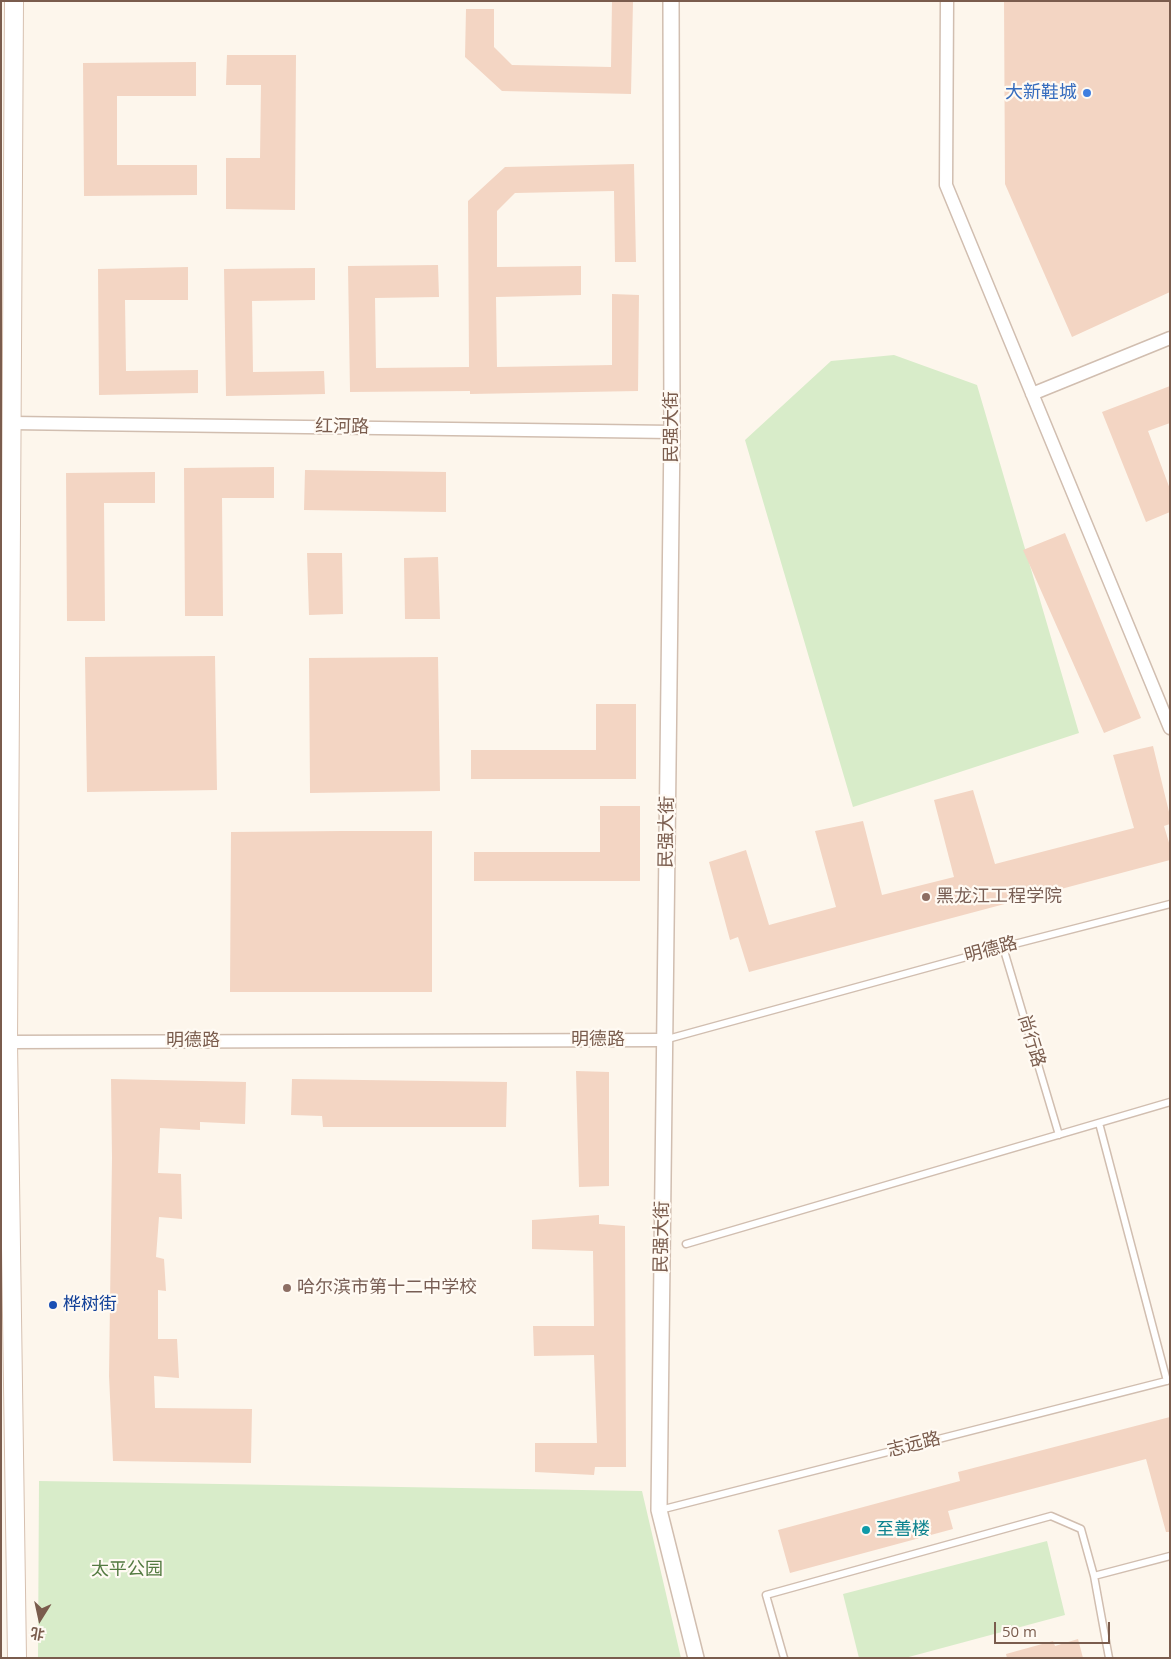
<!DOCTYPE html>
<meta charset="utf-8">
<style>
body{margin:0}
#map{position:relative;width:1171px;height:1659px;overflow:hidden;background:#fdf6ec;font-family:"Open Sans","Noto Sans SC",sans-serif}
canvas{display:block}
.frame{position:absolute;inset:0;border:2px solid #7a5c4d;pointer-events:none}
.north{position:absolute;left:15px;top:1594px;width:50px;height:50px;-webkit-text-stroke:4px #fffaf3;paint-order:stroke;rotate:190deg;font-size:14px;font-weight:700;line-height:20px;text-align:center;color:#7a5c4d}
.north::after{content:'';display:block;margin:auto;width:18px;height:22px;background:#7a5c4d;clip-path:polygon(50% 0,100% 100%,50% 72%,0 100%)}
.scale{position:absolute;left:994px;top:1622px;width:116px;height:22px;box-sizing:border-box;border:2px solid #7a5c4d;border-top:0;padding-left:6px;font-size:15px;line-height:18px;white-space:nowrap;color:#7a5c4d;-webkit-text-stroke:4px #fffaf3;paint-order:stroke}
</style>
<div id="map">
<canvas width="1171" height="1659"></canvas>
<div class="frame"></div>
<div class="north">北</div>
<div class="scale">50 m</div>
</div>
<script>
const ctx = document.querySelector('canvas').getContext('2d');
ctx.lineJoin = 'round';
function fill(path, color) {
  ctx.fillStyle = color;
  ctx.fill(path, 'evenodd');
}
function trace(path, color, width, dash) {
  ctx.strokeStyle = color;
  ctx.lineWidth = width;
  ctx.lineCap = dash ? 'butt' : 'round';
  ctx.setLineDash(dash || []);
  ctx.stroke(path);
}
function label(font, color, halo, rows, align = 'center') {
  ctx.font = font + ' "Open Sans","Noto Sans SC",sans-serif';
  ctx.lineWidth = 4.5;
  ctx.setLineDash([]);
  ctx.textBaseline = 'middle';
  ctx.strokeStyle = halo;
  ctx.fillStyle = color;
  for (const [text, x, y, turn = 0] of rows) {
    ctx.save();
    ctx.translate(x, y);
    ctx.rotate((+turn || 0) * Math.PI / 180);
    ctx.textAlign = isNaN(turn) ? turn : align;
    if (halo) ctx.strokeText(text, 0, 0);
    ctx.fillText(text, 0, 0);
    ctx.restore();
  }
}
const green = new Path2D(`
 M 894,355 L 977,385 L 1079,733 L 853,807 L 745,440 L 831,361 Z
 M 39,1481 L 642,1491 L 681,1658 L 38,1658 Z
 M 1047,1541 L 1065,1615 L 905,1658 L 859,1658 L 843,1594 Z`);
const building = new Path2D(`
 M 612,1 L 633,1 L 631,94 L 502,91 L 465,57 L 466,9 L 494,9 L 494,47 L 512,65 L 611,67 Z
 M 1004,1 L 1170,1 L 1170,292 L 1072,337 L 1005,184 Z
 M 227,55 L 296,55 L 295,210 L 226,209 L 226,158 L 260,158 L 261,85 L 226,85 Z
 M 196,62 L 196,96 L 117,96 L 117,165 L 197,165 L 197,195 L 84,196 L 83,63 Z
 M 634,164 L 636,262 L 615,262 L 614,191 L 515,193 L 497,211 L 497,267 L 581,266 L 581,295 L 496,297 L 497,367 L 612,365 L 612,294 L 639,295 L 638,391 L 470,394 L 470,391 L 350,392 L 348,266 L 438,265 L 439,297 L 375,298 L 376,368 L 469,367 L 468,201 L 505,167 Z
 M 188,267 L 188,300 L 125,300 L 126,371 L 198,370 L 198,393 L 99,395 L 98,269 Z
 M 315,268 L 315,300 L 252,301 L 253,372 L 324,371 L 325,394 L 226,396 L 224,269 Z
 M 1170,386 L 1170,423 L 1148,431 L 1170,489 L 1170,512 L 1146,522 L 1102,412 Z
 M 274,467 L 274,498 L 222,498 L 223,616 L 185,616 L 184,468 Z
 M 305,470 L 446,472 L 446,512 L 304,510 Z
 M 155,472 L 155,503 L 104,503 L 105,621 L 67,621 L 66,473 Z
 M 1065,533 L 1141,718 L 1104,733 L 1023,550 Z
 M 307,553 L 342,553 L 343,614 L 309,615 Z
 M 438,557 L 440,619 L 405,619 L 404,558 Z
 M 215,656 L 217,790 L 87,792 L 85,657 Z
 M 438,657 L 440,791 L 310,793 L 309,658 Z
 M 596,704 L 636,704 L 636,779 L 471,779 L 471,750 L 596,750 Z
 M 1153,746 L 1170,816 L 1170,824 L 1164,826 L 1170,846 L 1170,860 L 749,972 L 738,937 L 730,940 L 709,862 L 746,850 L 769,925 L 836,907 L 815,831 L 863,821 L 882,895 L 954,877 L 934,800 L 973,790 L 995,864 L 1134,828 L 1113,755 Z
 M 600,806 L 640,806 L 640,881 L 474,881 L 474,852 L 600,852 Z
 M 342,831 L 432,831 L 432,992 L 230,992 L 231,832 Z
 M 576,1071 L 609,1072 L 609,1186 L 579,1187 Z
 M 111,1079 L 246,1082 L 245,1124 L 200,1122 L 200,1130 L 160,1128 L 158,1173 L 181,1174 L 182,1219 L 159,1217 L 156,1257 L 164,1259 L 166,1291 L 158,1290 L 158,1339 L 177,1339 L 179,1378 L 154,1376 L 155,1408 L 252,1409 L 251,1463 L 113,1461 L 109,1376 L 112,1158 Z
 M 292,1079 L 507,1082 L 506,1127 L 323,1127 L 322,1116 L 291,1115 Z
 M 599,1215 L 599,1224 L 625,1226 L 626,1467 L 595,1467 L 594,1475 L 535,1472 L 535,1443 L 597,1443 L 594,1355 L 534,1356 L 533,1326 L 594,1326 L 593,1251 L 532,1249 L 532,1220 Z
 M 1170,1417 L 1170,1532 L 1166,1532 L 1146,1459 L 948,1511 L 953,1529 L 790,1573 L 778,1530 L 960,1481 L 958,1472 Z
 M 1078,1639 L 1083,1658 L 1007,1658 L 1006,1654 L 1053,1641 L 1055,1646 Z`);
const service = new Path2D(`
 M 1003,947 L 1059,1135
 M 664,1040 L 1003,947 L 1170,904
 M 1099,1123 L 1167,1381
 M 686,1244 L 1170,1102
 M 660,1510 L 1170,1380
 M 1094,1576 L 1170,1556
 M 784,1658 L 766,1595 L 1051,1516 L 1081,1529 L 1094,1576 L 1109,1658`);
const minor = new Path2D(`
 M 947,1 L 946,185 L 1170,728
 M 1032,394 L 1170,338
 M 12,423 L 672,432
 M 8,1042 L 664,1040`);
const tertiary = new Path2D(`
 M 671,1 L 672,432 L 659,1510 L 696,1658`);
const secondary = new Path2D(`
 M 14,1 L 8,1042 L 17,1658`);
const markers = [
 [1087,93,5,"#3f7fe0"],
 [926,897,5,"#8d6e63"],
 [287,1288,5,"#8d6e63"],
 [53,1305,5,"#1a4fb4"],
 [866,1530,5,"#0f9aa8"]
];
const shopNames = [
 ["大新鞋城",1077,93]
];
const streetNames = [
 ["红河路",342,427,1],
 ["民强大街",672,427,-90],
 ["民强大街",667,832,-89],
 ["明德路",991,950,-15],
 ["明德路",598,1040],
 ["明德路",193,1041],
 ["尚行路",1031,1041,73],
 ["民强大街",662,1237,-89],
 ["志远路",914,1445,-14]
];
const educationNames = [
 ["黑龙江工程学院",936,897],
 ["哈尔滨市第十二中学校",297,1288]
];
const transitNames = [
 ["桦树街",63,1305]
];
const cultureNames = [
 ["至善楼",876,1530]
];
const parkNames = [
 ["太平公园",127,1570]
];
fill(green, '#d8ecc9');
fill(building, '#f3d5c3');
trace(service, '#d1beb0', 9);
trace(minor, '#d1beb0', 15);
trace(tertiary, '#d1beb0', 18);
trace(secondary, '#d6c0b0', 20);
trace(service, '#fff', 6);
trace(minor, '#fff', 12);
trace(tertiary, '#fff', 15);
trace(secondary, '#fff', 18);
for (const [x, y, r, color] of markers) {
  const dot = new Path2D();
  dot.arc(x, y, r, 0, 2 * Math.PI);
  ctx.fillStyle = color;
  ctx.fill(dot);
  trace(dot, '#fffaf3', 2);
}
label('18px', '#366cbe', '#fffaf3', shopNames, 'right');
label('18px', '#7a5c4d', '#fffaf3', streetNames);
label('18px', '#785e54', '#fffaf3', educationNames, 'left');
label('18px', '#164399', '#fffaf3', transitNames, 'left');
label('18px', '#0d838f', '#fffaf3', cultureNames, 'left');
label('18px', '#537a41', '#fffaf3', parkNames);
</script>
